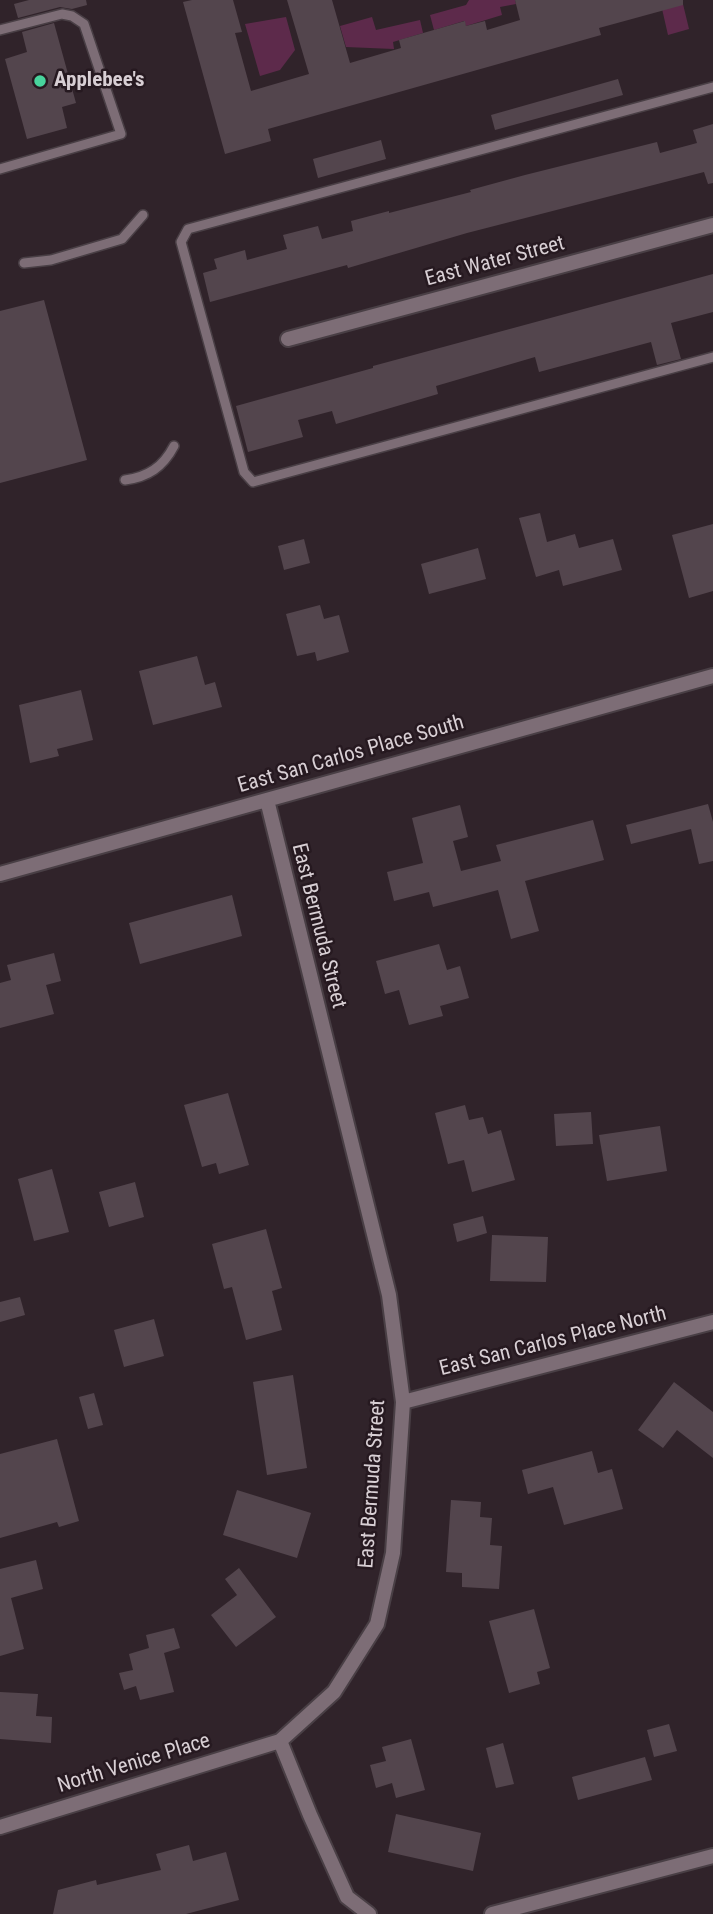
<!DOCTYPE html>
<style>
body{margin:0}
canvas{display:block;background:#30232a}
</style>
<canvas width="713" height="1914"></canvas>
<script>
const ctx = document.querySelector('canvas').getContext('2d');
ctx.lineJoin = 'round';
function fill(path, color) {
  ctx.fillStyle = color;
  ctx.fill(path, 'evenodd');
}
function trace(path, color, width, dash) {
  ctx.strokeStyle = color;
  ctx.lineWidth = width;
  ctx.lineCap = dash ? 'butt' : 'round';
  ctx.setLineDash(dash || []);
  ctx.stroke(path);
}
function label(font, color, halo, rows, align = 'center') {
  ctx.font = font + ' "Roboto Condensed",sans-serif';
  ctx.lineWidth = 5;
  ctx.setLineDash([]);
  ctx.textBaseline = 'middle';
  ctx.strokeStyle = halo;
  ctx.fillStyle = color;
  for (const [text, x, y, turn = 0] of rows) {
    ctx.save();
    ctx.translate(x, y);
    ctx.rotate((+turn || 0) * Math.PI / 180);
    ctx.textAlign = isNaN(turn) ? turn : align;
    if (halo) ctx.strokeText(text, 0, 0);
    ctx.fillText(text, 0, 0);
    ctx.restore();
  }
}
const green = new Path2D(`
 M 469,0 L 515,0 L 516,4 L 500,7 L 502,15 L 466,26 L 464,21 L 434,30 L 430,15 L 466,5 Z
 M 660,0 L 682,0 L 689,29 L 668,35 Z
 M 286,17 L 295,50 L 280,70 L 260,76 L 245,24 Z
 M 372,17 L 376,30 L 420,20 L 423,33 L 393,42 L 394,49 L 346,47 L 340,26 Z`);
const building = new Path2D(`
 M 29,0 L 86,0 L 87,5 L 72,9 L 60,7 L 18,18 L 14,4 Z
 M 192,0 L 233,0 L 242,32 L 235,33 L 251,91 L 309,74 L 287,0 L 332,0 L 350,63 L 401,48 L 399,40 L 465,21 L 466,26 L 485,21 L 487,30 L 520,20 L 515,0 L 683,0 L 683,5 L 599,28 L 601,35 L 268,129 L 271,141 L 225,154 L 183,2 Z
 M 54,23 L 76,103 L 62,107 L 67,128 L 27,139 L 5,59 L 27,52 L 22,32 Z
 M 618,79 L 623,95 L 495,130 L 491,115 Z
 M 713,124 L 713,183 L 708,184 L 704,172 L 467,233 L 348,268 L 347,265 L 210,302 L 203,273 L 217,269 L 214,259 L 245,250 L 247,260 L 287,249 L 283,235 L 318,226 L 322,239 L 353,231 L 351,221 L 389,211 L 389,213 L 471,192 L 470,190 L 525,175 L 657,142 L 660,153 L 697,143 L 693,130 Z
 M 381,140 L 386,159 L 318,178 L 313,159 Z
 M 713,274 L 713,312 L 671,323 L 681,359 L 657,365 L 651,342 L 539,372 L 535,357 L 436,386 L 438,394 L 336,424 L 332,411 L 298,420 L 303,437 L 248,452 L 236,406 L 373,368 L 373,366 Z
 M 44,300 L 87,460 L 0,483 L 0,311 Z
 M 540,513 L 547,542 L 575,534 L 579,548 L 613,539 L 622,570 L 563,586 L 559,570 L 536,577 L 519,518 Z
 M 713,524 L 713,591 L 689,598 L 672,535 Z
 M 304,539 L 310,563 L 284,570 L 278,546 Z
 M 478,548 L 486,579 L 429,594 L 421,564 Z
 M 320,605 L 324,619 L 339,615 L 349,652 L 317,661 L 315,652 L 297,656 L 286,614 Z
 M 197,656 L 205,685 L 215,682 L 222,707 L 153,725 L 139,671 Z
 M 81,690 L 93,740 L 57,749 L 59,756 L 30,763 L 19,705 Z
 M 708,804 L 713,822 L 713,861 L 699,864 L 691,829 L 631,844 L 626,825 Z
 M 460,805 L 468,837 L 453,841 L 461,871 L 501,861 L 496,845 L 593,820 L 604,860 L 525,881 L 539,931 L 511,939 L 498,890 L 433,907 L 429,892 L 394,901 L 387,872 L 423,863 L 412,818 Z
 M 232,895 L 242,936 L 140,964 L 129,923 Z
 M 439,944 L 447,970 L 460,966 L 469,998 L 440,1006 L 443,1016 L 409,1025 L 399,990 L 385,994 L 376,961 Z
 M 54,953 L 61,981 L 46,985 L 54,1014 L 0,1028 L 0,983 L 11,980 L 7,965 Z
 M 228,1093 L 249,1165 L 219,1174 L 216,1163 L 202,1167 L 184,1105 Z
 M 465,1105 L 469,1120 L 483,1117 L 488,1134 L 501,1130 L 515,1180 L 472,1192 L 464,1160 L 448,1164 L 435,1113 Z
 M 591,1112 L 593,1144 L 556,1146 L 554,1114 Z
 M 660,1126 L 667,1171 L 607,1181 L 599,1135 Z
 M 52,1169 L 69,1232 L 34,1241 L 18,1179 Z
 M 135,1182 L 144,1217 L 109,1227 L 99,1192 Z
 M 483,1216 L 487,1233 L 457,1242 L 453,1224 Z
 M 266,1229 L 282,1288 L 272,1291 L 282,1330 L 246,1340 L 232,1287 L 224,1289 L 212,1244 Z
 M 492,1235 L 548,1237 L 546,1282 L 490,1281 Z
 M 20,1297 L 25,1315 L 0,1322 L 0,1302 Z
 M 154,1319 L 164,1356 L 124,1367 L 114,1330 Z
 M 293,1375 L 307,1468 L 267,1475 L 253,1382 Z
 M 674,1382 L 713,1412 L 713,1458 L 677,1430 L 663,1448 L 638,1430 Z
 M 94,1393 L 103,1425 L 88,1429 L 79,1397 Z
 M 57,1439 L 79,1521 L 59,1527 L 57,1522 L 0,1538 L 0,1454 Z
 M 592,1451 L 598,1473 L 612,1469 L 623,1509 L 564,1525 L 553,1487 L 528,1494 L 522,1470 Z
 M 237,1490 L 311,1513 L 297,1558 L 223,1535 Z
 M 451,1500 L 481,1502 L 480,1517 L 492,1518 L 490,1545 L 502,1546 L 499,1589 L 462,1587 L 462,1573 L 446,1572 Z
 M 36,1560 L 43,1589 L 11,1598 L 24,1649 L 0,1656 L 0,1569 Z
 M 239,1568 L 276,1617 L 236,1647 L 211,1615 L 237,1595 L 225,1579 Z
 M 534,1609 L 550,1668 L 537,1672 L 540,1684 L 509,1693 L 489,1621 Z
 M 174,1628 L 180,1648 L 164,1653 L 174,1692 L 140,1700 L 136,1686 L 124,1690 L 119,1673 L 133,1670 L 129,1654 L 149,1648 L 146,1635 Z
 M 0,1692 L 38,1694 L 36,1716 L 52,1717 L 51,1743 L 0,1739 Z
 M 669,1724 L 677,1751 L 654,1757 L 647,1730 Z
 M 411,1739 L 425,1790 L 396,1798 L 392,1783 L 376,1788 L 370,1765 L 386,1761 L 382,1747 Z
 M 503,1743 L 514,1784 L 496,1788 L 486,1748 Z
 M 645,1757 L 652,1780 L 578,1800 L 572,1777 Z
 M 396,1814 L 481,1833 L 473,1871 L 388,1852 Z
 M 189,1845 L 193,1861 L 226,1852 L 239,1900 L 186,1914 L 53,1914 L 58,1890 L 96,1880 L 97,1885 L 161,1870 L 156,1854 Z`);
const service = new Path2D(`
 M 0,30 L 62,14 L 72,16 L 84,24 L 121,134 L 0,169
 M 713,87 L 188,229 L 181,242 L 244,472 L 253,482 L 713,357
 M 24,263 L 51,260 L 122,239 L 143,215
 M 125,480 C 148,477 163,467 174,446`);
const minor = new Path2D(`
 M 288,339 L 713,225
 M 267,800 L 389,1295 L 403,1402 L 393,1553 L 377,1624 L 334,1692 L 280,1741 L 310,1815 L 347,1897 L 369,1914
 M 0,874 L 713,676
 M 403,1402 L 713,1322
 M 0,1827 L 280,1741
 M 492,1914 L 713,1856`);
const markers = [
 [40,81,7,"#48d49d"]
];
const poiNames = [
 ["Applebee's",54,81]
];
const streetNames = [
 ["East Water Street",495,262,-15],
 ["East San Carlos Place South",351,755,-16],
 ["East Bermuda Street",318,926,76],
 ["East San Carlos Place North",553,1342,-14],
 ["East Bermuda Street",373,1484,-86],
 ["North Venice Place",134,1764,-17]
];
fill(green, '#5d2a4b');
fill(building, '#53454d');
trace(service, '#493f45', 12);
trace(minor, '#493f45', 18);
trace(service, '#7d6d76', 9);
trace(minor, '#7d6d76', 14);
for (const [x, y, r, color] of markers) {
  const dot = new Path2D();
  dot.arc(x, y, r, 0, 2 * Math.PI);
  ctx.fillStyle = color;
  ctx.fill(dot);
  trace(dot, '#261920', 2.5);
}
label('bold 21px', '#d8cfd4', '#261920', poiNames, 'left');
label('21px', '#d8cfd4', '#261920', streetNames);
</script>
